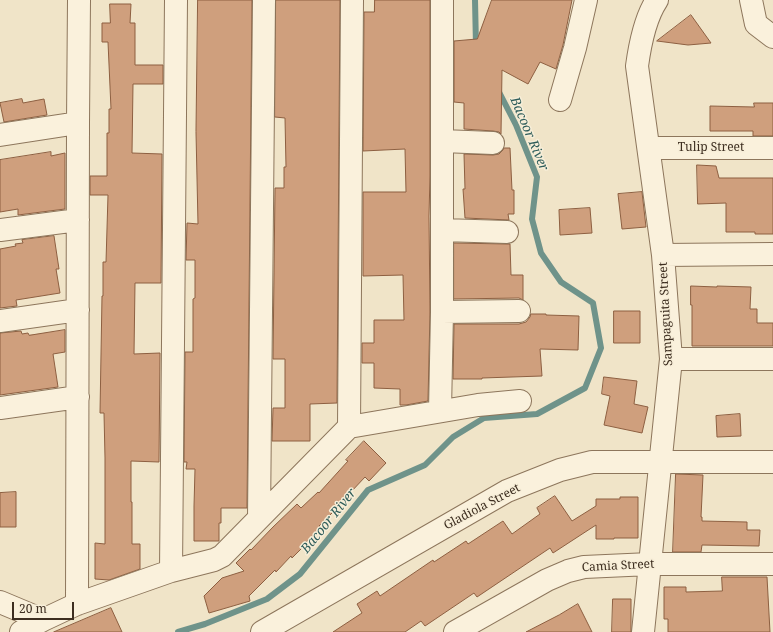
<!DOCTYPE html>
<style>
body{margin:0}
#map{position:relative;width:773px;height:632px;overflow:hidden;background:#f0e4c8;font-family:"Noto Serif",serif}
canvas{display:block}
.scale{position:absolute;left:12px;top:602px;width:62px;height:18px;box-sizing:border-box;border:2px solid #3d2e20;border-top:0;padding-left:5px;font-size:12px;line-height:14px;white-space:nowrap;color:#3d2e20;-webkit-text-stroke:3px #f7eed8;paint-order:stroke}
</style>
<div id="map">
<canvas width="773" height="632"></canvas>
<div class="scale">20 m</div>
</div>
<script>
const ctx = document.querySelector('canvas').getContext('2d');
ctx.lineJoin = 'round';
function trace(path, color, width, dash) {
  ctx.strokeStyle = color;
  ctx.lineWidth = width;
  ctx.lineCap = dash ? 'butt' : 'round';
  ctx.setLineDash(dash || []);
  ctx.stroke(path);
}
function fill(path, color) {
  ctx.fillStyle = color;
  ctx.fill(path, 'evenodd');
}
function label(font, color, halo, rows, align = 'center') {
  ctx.font = font + ' "Noto Serif",serif';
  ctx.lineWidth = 3;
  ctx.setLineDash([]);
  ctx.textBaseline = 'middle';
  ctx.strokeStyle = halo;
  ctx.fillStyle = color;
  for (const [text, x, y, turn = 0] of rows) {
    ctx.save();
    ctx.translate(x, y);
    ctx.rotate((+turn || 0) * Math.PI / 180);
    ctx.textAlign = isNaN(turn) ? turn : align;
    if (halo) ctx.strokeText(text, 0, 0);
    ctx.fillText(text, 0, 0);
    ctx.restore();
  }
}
const stream = new Path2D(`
 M 475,0 L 476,46
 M 178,632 L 205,624 L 267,599 L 300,574 L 368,490 L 425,465 L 453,437 L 484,418 L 537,414 L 585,388 L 601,348 L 593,303 L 561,282 L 541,253 L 532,219 L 537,177 L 516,125 L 498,90`);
const building = new Path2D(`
 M 198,0 L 252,0 L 247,508 L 221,508 L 221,523 L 219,523 L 219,541 L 194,541 L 194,506 L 195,469 L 186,469 L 187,462 L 184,462 L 185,352 L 193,352 L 193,299 L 195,298 L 195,260 L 186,260 L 187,223 L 198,224 L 196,132 Z
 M 276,0 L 340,0 L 337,403 L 310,404 L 310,441 L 272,441 L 273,408 L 285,408 L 285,359 L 273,359 L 275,188 L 284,188 L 284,167 L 286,167 L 285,118 L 275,117 Z
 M 375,0 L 430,0 L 430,175 L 429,216 L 430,312 L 428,401 L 406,405 L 400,405 L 400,389 L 374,388 L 374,363 L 362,363 L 362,343 L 374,343 L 374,320 L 404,320 L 403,275 L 363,276 L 363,192 L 406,192 L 405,149 L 363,151 L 364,12 L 374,12 Z
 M 492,0 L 572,0 L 563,45 L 556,69 L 540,62 L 528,84 L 502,70 L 501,134 L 499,132 L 493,131 L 464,129 L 464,103 L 454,102 L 454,41 L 477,39 Z
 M 110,4 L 131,4 L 130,23 L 135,23 L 135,65 L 163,65 L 163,84 L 133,84 L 132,153 L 162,154 L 161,283 L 135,283 L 134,354 L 160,353 L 159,462 L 131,461 L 131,502 L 132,502 L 132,544 L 140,544 L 140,569 L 109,580 L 95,579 L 95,543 L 105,544 L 105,458 L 104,413 L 100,413 L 102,296 L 103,296 L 103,262 L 106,262 L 108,195 L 90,195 L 90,176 L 107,176 L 107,133 L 109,133 L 109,109 L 111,109 L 108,42 L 102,42 L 102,23 L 110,23 Z
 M 691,15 L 711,43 L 688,45 L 657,41 Z
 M 22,99 L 23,103 L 44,99 L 47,115 L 4,122 L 0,103 Z
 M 754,103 L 773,103 L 773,136 L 753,136 L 753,131 L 710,131 L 710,106 L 754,107 Z
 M 504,148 L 510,148 L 512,190 L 514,190 L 514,214 L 508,214 L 509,220 L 465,218 L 463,189 L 465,189 L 464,154 L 493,155 L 499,154 L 503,150 Z
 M 51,152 L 51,156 L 65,153 L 65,209 L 18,215 L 18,209 L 0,212 L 0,160 Z
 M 697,165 L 716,166 L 719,178 L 773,178 L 773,234 L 755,234 L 755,232 L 726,232 L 726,203 L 698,204 Z
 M 642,192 L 646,227 L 622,229 L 618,194 Z
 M 590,208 L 592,233 L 560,235 L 559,210 Z
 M 54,236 L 59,269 L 56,269 L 60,293 L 16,300 L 17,306 L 0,308 L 0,249 L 16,246 L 15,244 L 23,243 L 22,240 Z
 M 454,243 L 507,244 L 510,244 L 511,275 L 523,275 L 523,300 L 519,298 L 454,299 Z
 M 691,286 L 717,287 L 717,286 L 751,287 L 750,309 L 757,309 L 757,323 L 773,323 L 773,346 L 692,346 L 692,305 L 691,305 Z
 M 614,311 L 640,311 L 640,343 L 614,343 Z
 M 531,314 L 546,314 L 546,315 L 579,316 L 578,350 L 540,349 L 542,376 L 482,378 L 482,379 L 453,379 L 454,324 L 519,324 L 526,322 L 530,317 Z
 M 65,330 L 65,352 L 53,354 L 58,387 L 0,395 L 0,333 L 21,331 L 22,334 L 28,333 L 29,335 Z
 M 604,377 L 637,381 L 634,404 L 648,407 L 642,433 L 604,425 L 610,396 L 602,394 Z
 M 740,414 L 741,436 L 717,437 L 716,416 Z
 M 364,441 L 386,463 L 369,481 L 365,477 L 335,509 L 335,510 L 319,526 L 321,528 L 303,545 L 304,546 L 292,558 L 291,556 L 276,572 L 275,570 L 249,596 L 250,601 L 209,613 L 204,596 L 222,578 L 244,571 L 236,563 L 250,549 L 251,550 L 273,527 L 297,504 L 301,508 L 318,492 L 319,493 L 348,461 L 346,460 Z
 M 676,474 L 703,475 L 701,517 L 702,517 L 702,521 L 747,522 L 747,530 L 760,530 L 759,546 L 702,545 L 701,552 L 673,552 Z
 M 16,492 L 16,527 L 0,527 L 0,493 Z
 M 555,496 L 572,521 L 596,506 L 596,499 L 620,499 L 620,497 L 638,497 L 638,538 L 614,538 L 614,539 L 596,539 L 596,525 L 553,553 L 550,548 L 477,597 L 474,593 L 425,626 L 421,621 L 405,632 L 333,632 L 362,613 L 357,604 L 377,591 L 380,596 L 433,560 L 434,562 L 466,541 L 468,544 L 503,521 L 512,534 L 540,514 L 537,508 Z
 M 722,577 L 767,577 L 770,632 L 668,632 L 668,619 L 664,619 L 664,587 L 686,587 L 686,592 L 722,591 Z
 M 613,599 L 631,599 L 631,632 L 612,632 Z
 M 578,604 L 592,632 L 526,632 L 559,615 Z
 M 111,608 L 122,632 L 54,632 Z`);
const minor = new Path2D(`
 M 751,0 L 756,24 L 773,37
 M 560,100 L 575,48 L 586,0
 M 0,135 L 78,123
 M 442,141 L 493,143
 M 649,148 L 773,148
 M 0,230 L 78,220
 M 442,230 L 507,232
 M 663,255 L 773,254
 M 442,312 L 519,311
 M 0,321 L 78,310
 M 671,359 L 773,359
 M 0,408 L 78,397
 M 440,411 L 442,312 L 442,0
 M 349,427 L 352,0
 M 259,518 L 264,0
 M 171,571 L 176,0
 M 0,602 L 43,620
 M 77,604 L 78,123 L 79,0
 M 21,632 L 43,620 L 77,604 L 171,571 L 214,560 L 222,556 L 349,427 L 478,405 L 520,401
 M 262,632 L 507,491 L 560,470 L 592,462 L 773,462
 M 455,632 L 547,580 L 568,571 L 584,567 L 650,564 L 773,564
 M 643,632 L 671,359 L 663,255 L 637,66 C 640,44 645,18 657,0`);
const streetNames = [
 ["Tulip Street",711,148],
 ["Sampaguita Street",666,314,-93],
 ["Gladiola Street",482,507,-28],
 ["Camia Street",618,566,-3]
];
const waterNames = [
 ["Bacoor River",529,134,67],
 ["Bacoor River",329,521,-51]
];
trace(stream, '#6f938a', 6);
fill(building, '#cf9f7d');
trace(building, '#8d5f41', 1);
trace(minor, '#8d765c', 24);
trace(minor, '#faf1dc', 22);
label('12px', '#3d2e20', '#f7eed8', streetNames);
label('italic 13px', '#2f5d5a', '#f7eed8', waterNames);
</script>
